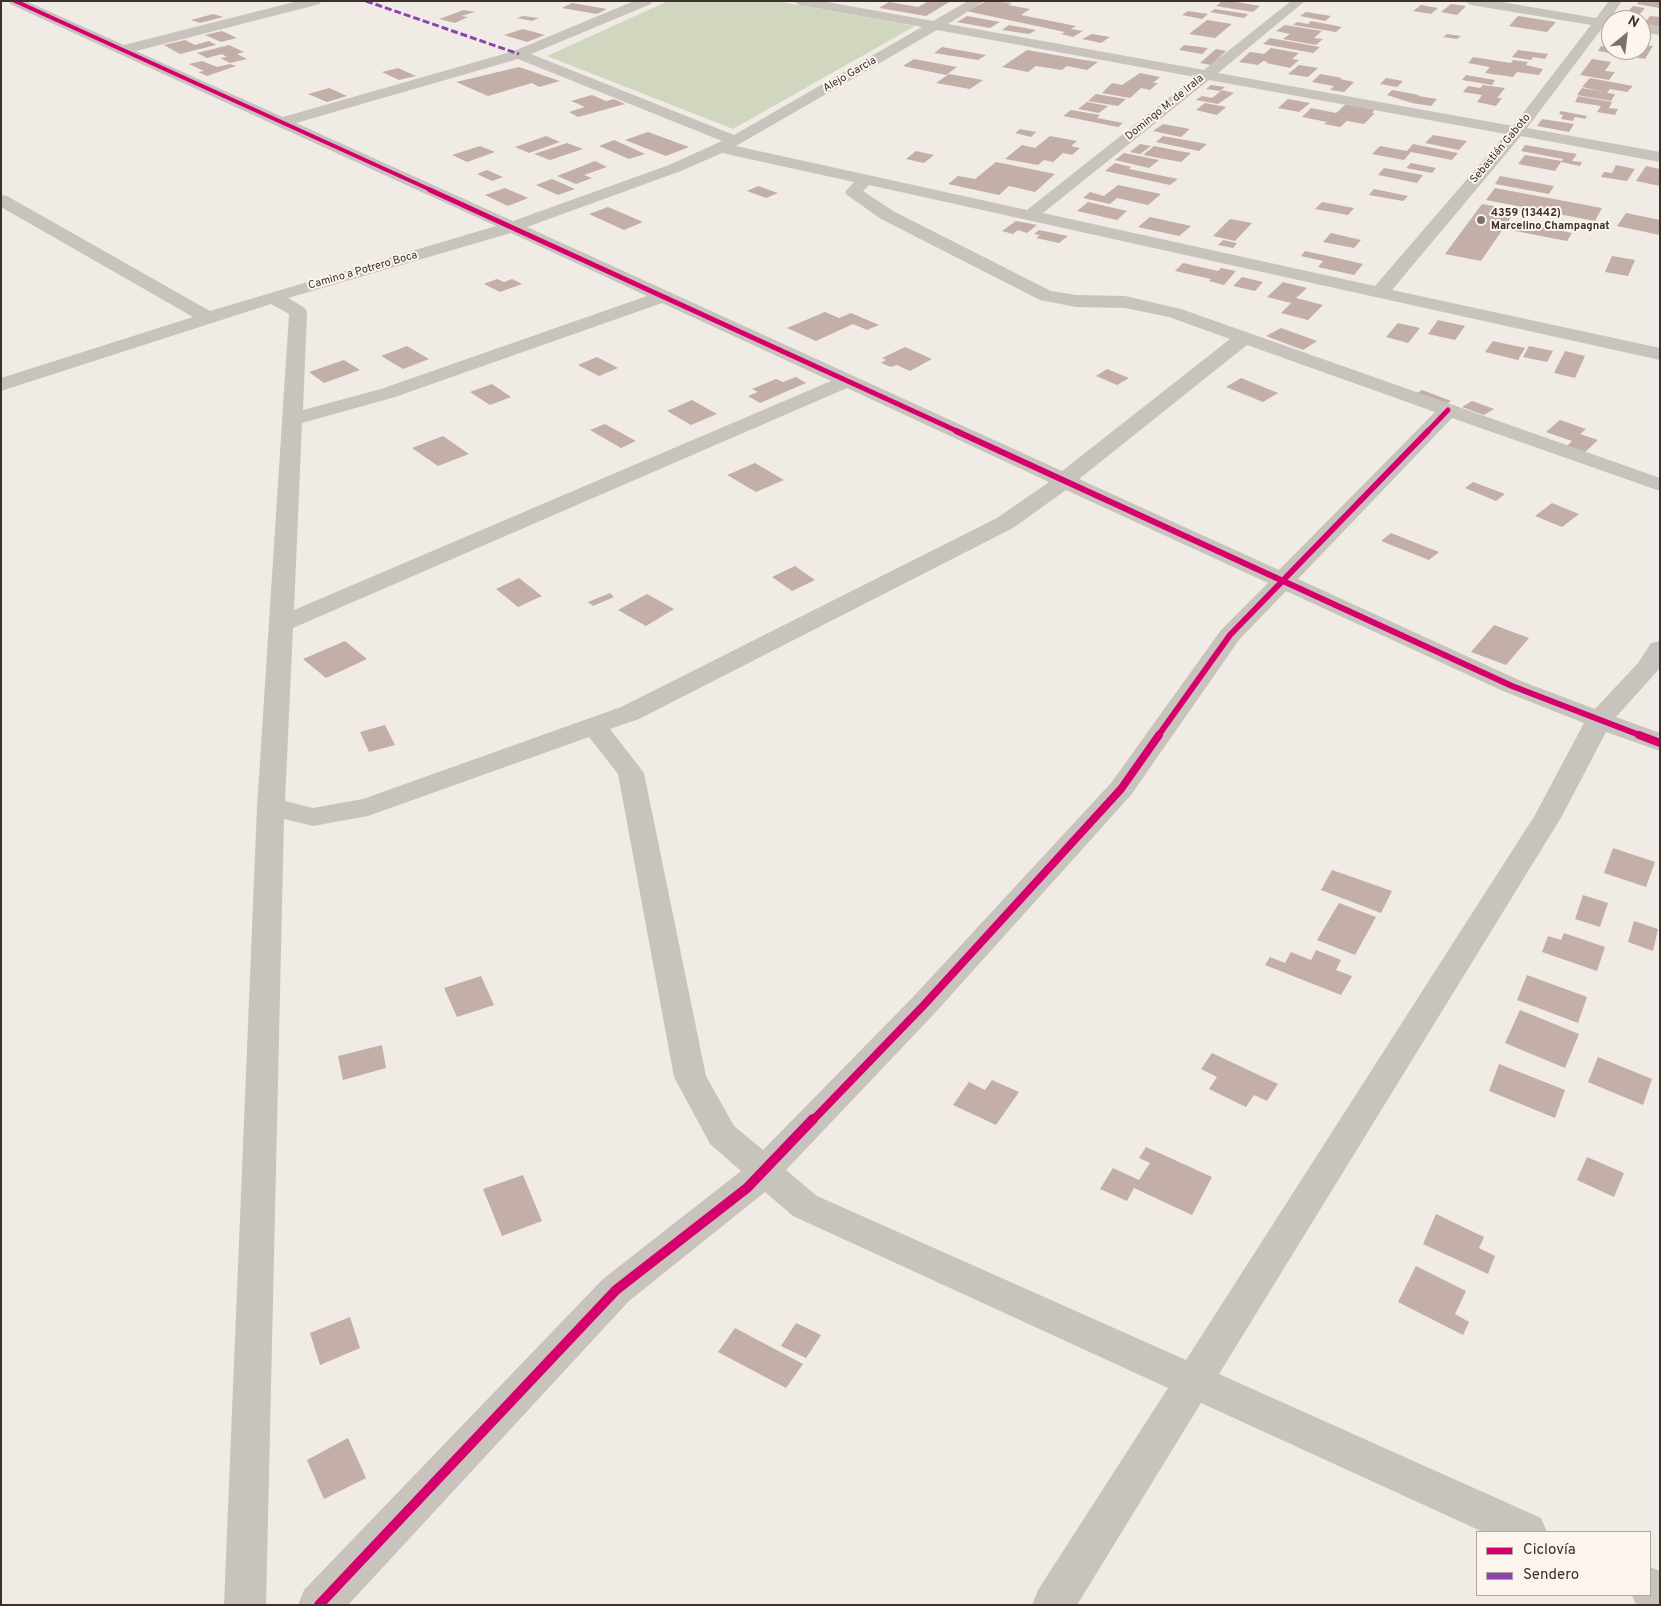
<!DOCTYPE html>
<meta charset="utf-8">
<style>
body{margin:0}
#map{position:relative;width:1661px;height:1606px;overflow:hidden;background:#f0ebe5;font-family:Overpass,sans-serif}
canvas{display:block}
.frame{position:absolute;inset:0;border:2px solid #3b302b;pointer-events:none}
.legend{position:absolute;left:1476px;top:1531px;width:175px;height:65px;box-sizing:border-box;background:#fbf5ee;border:1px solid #aea6a0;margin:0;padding:6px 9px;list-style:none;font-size:15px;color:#3b302b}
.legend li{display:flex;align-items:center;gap:10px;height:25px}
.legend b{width:25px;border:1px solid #aea6a0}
.north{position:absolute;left:1601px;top:10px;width:50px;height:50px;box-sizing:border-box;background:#fbf5ee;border:1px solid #aea6a0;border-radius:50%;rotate:29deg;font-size:14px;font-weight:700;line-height:20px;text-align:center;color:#3b302b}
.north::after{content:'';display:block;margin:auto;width:18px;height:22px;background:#7a716c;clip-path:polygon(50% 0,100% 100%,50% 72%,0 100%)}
</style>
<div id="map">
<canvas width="1661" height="1606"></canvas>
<div class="frame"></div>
<ul class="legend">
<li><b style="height:6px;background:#d6006c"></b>Ciclovía</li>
<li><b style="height:6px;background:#8e44ad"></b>Sendero</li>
</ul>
<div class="north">N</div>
</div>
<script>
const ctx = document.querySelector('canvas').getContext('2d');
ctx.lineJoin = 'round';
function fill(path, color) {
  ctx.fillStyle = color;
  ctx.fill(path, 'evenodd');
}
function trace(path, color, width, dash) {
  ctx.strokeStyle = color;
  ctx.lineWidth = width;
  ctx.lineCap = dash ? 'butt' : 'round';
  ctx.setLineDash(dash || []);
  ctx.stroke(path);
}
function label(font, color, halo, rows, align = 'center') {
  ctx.font = font + ' Overpass,sans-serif';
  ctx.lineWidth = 4;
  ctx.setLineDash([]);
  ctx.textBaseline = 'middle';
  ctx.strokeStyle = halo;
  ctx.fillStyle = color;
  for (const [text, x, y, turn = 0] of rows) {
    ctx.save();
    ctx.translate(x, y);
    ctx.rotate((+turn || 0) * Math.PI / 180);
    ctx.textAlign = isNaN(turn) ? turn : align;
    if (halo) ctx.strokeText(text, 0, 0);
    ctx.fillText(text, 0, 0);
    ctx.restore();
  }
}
const green = new Path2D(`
 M 668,1 L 776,1 L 915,26 L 733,129 L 547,56 Z`);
const building = new Path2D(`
 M 929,1 L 951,1 L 926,16 L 879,8 L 889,2 L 918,7 Z
 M 987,1 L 1012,3 L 1008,5 L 1030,9 L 1021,15 L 1076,26 L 1071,29 L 1083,31 L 1073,37 L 1061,34 L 1065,32 L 966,11 Z
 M 1222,1 L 1231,1 L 1260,6 L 1253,12 L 1216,6 Z
 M 1639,1 L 1660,1 L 1660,8 L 1637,4 Z
 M 572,3 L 607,9 L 597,14 L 562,8 Z
 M 1451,4 L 1466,6 L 1457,15 L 1441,12 Z
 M 1421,5 L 1438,8 L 1431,14 L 1413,11 Z
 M 1633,6 L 1645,8 L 1639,15 L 1626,13 Z
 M 1215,9 L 1248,14 L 1244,18 L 1210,12 Z
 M 464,10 L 475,12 L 461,16 L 468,17 L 455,23 L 439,19 Z
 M 1188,11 L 1208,14 L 1202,19 L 1182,15 Z
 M 1306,12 L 1331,16 L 1325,21 L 1300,16 Z
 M 213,14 L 223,17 L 200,23 L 191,20 Z
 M 523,16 L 539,18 L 532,21 L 517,18 Z
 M 967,16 L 1000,22 L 990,28 L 957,22 Z
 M 1518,16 L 1556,22 L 1547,32 L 1509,26 Z
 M 1650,16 L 1660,17 L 1660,27 L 1644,24 Z
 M 1207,20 L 1232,24 L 1215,38 L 1189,34 Z
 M 1311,21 L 1342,27 L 1336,32 L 1293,25 L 1297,22 L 1308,24 Z
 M 1009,25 L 1036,30 L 1029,34 L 1002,30 Z
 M 1285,25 L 1322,31 L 1314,38 L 1323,39 L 1316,45 L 1283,39 L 1290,34 L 1276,31 Z
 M 523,29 L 545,35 L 527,42 L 504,35 Z
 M 222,31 L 237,38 L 221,42 L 205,35 Z
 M 1092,34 L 1110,37 L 1101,43 L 1082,39 Z
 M 1447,34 L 1461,36 L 1457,39 L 1443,37 Z
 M 1270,38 L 1320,47 L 1313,53 L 1263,44 Z
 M 185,40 L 195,45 L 209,41 L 216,45 L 180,54 L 164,45 Z
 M 229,45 L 244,52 L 237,54 L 247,59 L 230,63 L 220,58 L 227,57 L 222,54 L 207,58 L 197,53 Z
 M 1184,45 L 1208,48 L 1202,54 L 1179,50 Z
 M 1641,45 L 1653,46 L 1645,59 L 1598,51 L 1601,46 L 1611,47 L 1611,50 L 1641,50 Z
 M 942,47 L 986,55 L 978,60 L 934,53 Z
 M 1271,48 L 1299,53 L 1292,59 L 1299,60 L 1290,68 L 1266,63 L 1268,62 L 1263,61 L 1258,65 L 1239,62 L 1250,52 L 1264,54 Z
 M 1216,49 L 1226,51 L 1211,65 L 1200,63 Z
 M 1027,50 L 1078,59 L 1098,62 L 1087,70 L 1067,66 L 1062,70 L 1036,66 L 1028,72 L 1002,67 Z
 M 1518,50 L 1548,54 L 1545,59 L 1533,57 L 1531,60 L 1512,57 Z
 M 1473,57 L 1511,63 L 1513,60 L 1528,62 L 1526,65 L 1543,69 L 1539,75 L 1517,72 L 1513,77 L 1485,73 L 1490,67 L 1468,63 Z
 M 914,59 L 957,67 L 946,75 L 903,66 Z
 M 1592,59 L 1611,62 L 1605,71 L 1615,72 L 1609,80 L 1580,75 Z
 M 202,61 L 217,67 L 230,64 L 236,66 L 207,76 L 198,72 L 204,71 L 189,64 Z
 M 1299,65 L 1318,68 L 1308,77 L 1288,74 Z
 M 519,67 L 560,81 L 539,87 L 532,83 L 488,96 L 456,82 Z
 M 398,68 L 416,76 L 399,80 L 382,72 Z
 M 1140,73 L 1160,77 L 1153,83 L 1158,83 L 1150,90 L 1141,88 L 1130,98 L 1102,93 L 1112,83 L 1122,85 Z
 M 949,74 L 983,80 L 970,89 L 936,83 Z
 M 1320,74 L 1342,78 L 1340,79 L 1354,82 L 1344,92 L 1330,90 L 1334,86 L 1312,82 Z
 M 1466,75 L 1495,80 L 1492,85 L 1462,80 Z
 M 1386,78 L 1403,81 L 1397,87 L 1380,84 Z
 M 1590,78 L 1633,86 L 1627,92 L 1610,89 L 1607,93 L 1615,94 L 1611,101 L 1577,95 L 1582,88 L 1604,92 L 1582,87 Z
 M 1211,85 L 1225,87 L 1220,91 L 1206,89 Z
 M 1483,85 L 1505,88 L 1497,98 L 1502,98 L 1496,106 L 1477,102 L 1482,95 L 1463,92 L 1468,86 L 1480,88 Z
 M 329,88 L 347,96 L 327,102 L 308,94 Z
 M 1222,90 L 1234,93 L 1218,104 L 1196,100 L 1202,96 L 1212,98 Z
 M 1392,90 L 1419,95 L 1418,96 L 1437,99 L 1431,106 L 1412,103 L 1387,95 Z
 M 1096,94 L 1126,99 L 1118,106 L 1088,101 Z
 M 592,95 L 606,101 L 614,99 L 625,104 L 578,117 L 569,112 L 585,107 L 571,101 Z
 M 1578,96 L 1612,102 L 1609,108 L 1618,109 L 1615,115 L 1597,112 L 1601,106 L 1575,102 Z
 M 1288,99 L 1310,103 L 1299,112 L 1278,108 Z
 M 1087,102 L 1108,106 L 1099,113 L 1078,109 Z
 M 1205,103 L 1226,107 L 1217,115 L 1196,110 Z
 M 1346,104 L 1375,109 L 1372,113 L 1375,113 L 1364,124 L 1347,121 L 1340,127 L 1324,124 L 1327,122 L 1302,117 L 1311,108 L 1336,113 Z
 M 1071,110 L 1100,115 L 1097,118 L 1123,123 L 1118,127 L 1063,116 Z
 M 1561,111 L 1587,116 L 1585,119 L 1575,117 L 1573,121 L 1561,119 L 1563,115 L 1559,114 Z
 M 1542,119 L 1574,124 L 1569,132 L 1537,126 Z
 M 1163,124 L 1190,129 L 1181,137 L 1153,131 Z
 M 1020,129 L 1036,132 L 1031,137 L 1015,133 Z
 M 648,132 L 689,147 L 666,156 L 625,140 Z
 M 1433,135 L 1467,141 L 1459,150 L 1425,143 Z
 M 546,136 L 560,142 L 529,153 L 515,147 Z
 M 1050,136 L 1077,141 L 1071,146 L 1080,148 L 1072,155 L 1063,153 L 1053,162 L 1044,160 L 1038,165 L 1005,159 L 1022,145 L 1035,148 Z
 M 1163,136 L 1207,144 L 1199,151 L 1156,142 Z
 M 614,140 L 645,154 L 629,159 L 599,146 Z
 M 567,143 L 583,149 L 550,160 L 534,154 Z
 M 1140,144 L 1151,146 L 1140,154 L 1130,152 Z
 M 1413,144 L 1458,153 L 1452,160 L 1411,152 L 1404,160 L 1372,154 L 1380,146 L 1407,151 Z
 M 1525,145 L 1577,154 L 1572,161 L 1582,162 L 1580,166 L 1561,162 L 1555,171 L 1518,164 L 1525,155 L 1562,161 L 1563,159 L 1521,151 Z
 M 480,146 L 495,152 L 467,162 L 452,155 Z
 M 1154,146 L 1179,151 L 1191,153 L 1181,162 L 1143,155 Z
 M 916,151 L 934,155 L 924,163 L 906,159 Z
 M 1124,153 L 1159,160 L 1149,168 L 1115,160 Z
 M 595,161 L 607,167 L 584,175 L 592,178 L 576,184 L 557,176 Z
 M 996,162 L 1055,174 L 1035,192 L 1009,186 L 999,195 L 948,184 L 958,176 L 975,179 Z
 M 1115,163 L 1131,167 L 1129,169 L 1178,179 L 1170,185 L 1105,171 Z
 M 1411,163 L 1436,168 L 1432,173 L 1406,168 Z
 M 1616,165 L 1635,169 L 1627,181 L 1601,177 L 1604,172 L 1612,173 Z
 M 1646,166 L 1660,169 L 1660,186 L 1636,181 Z
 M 1384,168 L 1423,175 L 1417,183 L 1378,175 Z
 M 487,170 L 503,177 L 492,181 L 477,174 Z
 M 1500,176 L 1554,186 L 1549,194 L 1495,184 Z
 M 552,179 L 575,189 L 558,195 L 536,185 Z
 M 1118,185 L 1161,194 L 1148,205 L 1117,198 L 1110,204 L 1083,198 L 1090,192 L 1104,196 Z
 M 758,186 L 778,193 L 766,198 L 747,191 Z
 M 505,188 L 528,198 L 508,206 L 485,195 Z
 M 1495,188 L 1602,208 L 1595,221 L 1486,200 Z
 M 1374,189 L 1408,196 L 1403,201 L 1369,195 Z
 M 1088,202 L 1127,211 L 1117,220 L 1077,211 Z
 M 1322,202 L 1354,208 L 1348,215 L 1315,209 Z
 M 1482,204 L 1516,210 L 1481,261 L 1445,254 Z
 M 608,207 L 643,222 L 624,230 L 589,214 Z
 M 1626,213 L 1660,220 L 1660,235 L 1617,226 Z
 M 1150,217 L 1191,226 L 1179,236 L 1138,227 Z
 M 1230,219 L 1252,223 L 1235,241 L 1213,236 Z
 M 1016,221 L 1027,223 L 1037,225 L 1027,233 L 1018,230 L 1013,234 L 1002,231 Z
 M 1516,221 L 1572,233 L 1567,241 L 1510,230 Z
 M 1039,230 L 1068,236 L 1059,243 L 1036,238 L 1040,235 L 1034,234 Z
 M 1331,233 L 1361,240 L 1354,248 L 1323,242 Z
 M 1223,240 L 1237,243 L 1233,248 L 1218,245 Z
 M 1305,251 L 1328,256 L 1363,264 L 1354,275 L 1318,267 L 1323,261 L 1301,256 Z
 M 1612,256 L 1635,260 L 1628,276 L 1605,272 Z
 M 1183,263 L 1218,271 L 1221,268 L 1236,271 L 1224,285 L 1209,281 L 1211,279 L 1175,271 Z
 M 1242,277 L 1263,282 L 1255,291 L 1233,286 Z
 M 497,279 L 504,282 L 512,279 L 522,284 L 500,292 L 484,284 Z
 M 1283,282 L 1307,288 L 1296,298 L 1323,305 L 1308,320 L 1281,313 L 1291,303 L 1267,297 Z
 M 825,312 L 839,318 L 851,313 L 879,325 L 867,330 L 853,324 L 816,341 L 787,328 Z
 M 1438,320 L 1465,326 L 1455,340 L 1428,334 Z
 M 1398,323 L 1420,328 L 1408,343 L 1386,337 Z
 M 1281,328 L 1317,341 L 1303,350 L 1266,336 Z
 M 1493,341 L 1525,348 L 1518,360 L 1485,352 Z
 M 407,346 L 429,359 L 403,369 L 381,356 Z
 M 1529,346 L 1553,351 L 1547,362 L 1523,357 Z
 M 905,347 L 932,359 L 910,371 L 897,365 L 891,367 L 881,363 L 886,360 L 882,358 Z
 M 1565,351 L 1585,356 L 1575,378 L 1554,373 Z
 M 597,357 L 618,368 L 599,376 L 578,365 Z
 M 344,360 L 360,370 L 324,383 L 309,372 Z
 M 1107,369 L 1129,378 L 1117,385 L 1096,376 Z
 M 796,377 L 806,383 L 760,403 L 748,396 L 758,392 L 752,389 L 776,379 L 783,382 Z
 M 1241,378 L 1278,393 L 1263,402 L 1226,387 Z
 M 492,384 L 511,397 L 490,405 L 470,392 Z
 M 1422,390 L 1451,401 L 1442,407 L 1412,396 Z
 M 692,400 L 717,414 L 691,425 L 667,411 Z
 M 1472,401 L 1494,409 L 1484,415 L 1462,407 Z
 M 1560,420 L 1586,429 L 1580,434 L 1598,440 L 1584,453 L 1566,447 L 1572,441 L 1546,432 Z
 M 605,424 L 636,441 L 621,448 L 590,430 Z
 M 443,436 L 469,454 L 438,466 L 412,448 Z
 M 755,463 L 784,480 L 756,492 L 727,475 Z
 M 1473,482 L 1505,494 L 1496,501 L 1465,488 Z
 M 1552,503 L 1579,514 L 1562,527 L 1535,516 Z
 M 1391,533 L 1439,552 L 1429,560 L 1381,541 Z
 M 795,566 L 815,580 L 792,591 L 772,577 Z
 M 519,578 L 542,596 L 518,607 L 496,589 Z
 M 610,593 L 614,597 L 593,606 L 588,602 Z
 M 647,594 L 674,609 L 646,626 L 618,610 Z
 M 1494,625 L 1529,638 L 1506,665 L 1471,652 Z
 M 345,641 L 367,659 L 326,678 L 303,659 Z
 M 385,725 L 395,745 L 369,752 L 360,732 Z
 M 1613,848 L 1655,862 L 1646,887 L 1604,873 Z
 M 1332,870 L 1392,891 L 1381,913 L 1321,890 Z
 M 1583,895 L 1608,903 L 1600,927 L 1575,919 Z
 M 1339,903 L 1376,917 L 1355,955 L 1317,940 Z
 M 1634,921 L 1658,929 L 1653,951 L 1628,942 Z
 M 1564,933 L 1605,947 L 1597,971 L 1542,952 L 1548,936 L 1561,940 Z
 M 1316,950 L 1341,960 L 1336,970 L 1352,976 L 1341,995 L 1265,965 L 1270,957 L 1285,963 L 1291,952 L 1311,960 Z
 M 1527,975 L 1587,997 L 1578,1023 L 1517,1000 Z
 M 481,976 L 494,1005 L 457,1017 L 444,988 Z
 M 1520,1010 L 1579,1034 L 1565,1068 L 1505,1043 Z
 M 382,1045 L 386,1068 L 343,1080 L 338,1056 Z
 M 1212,1053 L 1278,1084 L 1267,1101 L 1254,1095 L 1246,1107 L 1209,1089 L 1217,1077 L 1201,1069 Z
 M 1598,1057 L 1652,1079 L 1643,1105 L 1588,1082 Z
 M 1499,1064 L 1565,1090 L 1555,1118 L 1489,1091 Z
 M 992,1080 L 1019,1092 L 996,1125 L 953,1105 L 969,1082 L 985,1090 Z
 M 1146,1147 L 1212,1177 L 1192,1215 L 1134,1188 L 1127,1201 L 1100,1189 L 1113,1168 L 1139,1180 L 1150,1163 L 1139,1158 Z
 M 1587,1157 L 1624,1173 L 1614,1197 L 1577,1180 Z
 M 523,1175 L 542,1221 L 502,1236 L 483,1189 Z
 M 1436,1214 L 1484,1237 L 1479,1248 L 1495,1256 L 1488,1274 L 1423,1244 Z
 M 1416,1266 L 1466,1291 L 1455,1314 L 1469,1322 L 1463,1335 L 1398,1302 Z
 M 350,1317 L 360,1348 L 320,1365 L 310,1333 Z
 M 796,1323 L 821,1335 L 806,1358 L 781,1346 Z
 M 735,1328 L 803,1364 L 786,1388 L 718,1352 Z
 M 348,1438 L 366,1478 L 324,1499 L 307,1460 Z`);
const street = new Path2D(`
 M 9,1 L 26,1 L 124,45 L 298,1 L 321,1 L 320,4 L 136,51 L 283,117 L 514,51 L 634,1 L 652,1 L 651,4 L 531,54 L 734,135 L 922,27 L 799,5 L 793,1 L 822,1 L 933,21 L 968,1 L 984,1 L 948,24 L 1204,70 L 1291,1 L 1305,1 L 1218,73 L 1513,126 L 1591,25 L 1471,5 L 1465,1 L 1496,1 L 1596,18 L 1609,1 L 1622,1 L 1609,20 L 1611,20 L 1611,28 L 1603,27 L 1527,128 L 1660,152 L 1660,162 L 1521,136 L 1392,290 L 1660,348 L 1660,360 L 869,185 L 863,191 L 893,211 L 1051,291 L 1076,295 L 1125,296 L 1181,309 L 1660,478 L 1660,491 L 1452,418 L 1298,579 L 1521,681 L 1595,709 L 1638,663 L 1651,643 L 1660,641 L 1660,668 L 1616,717 L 1660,733 L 1660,751 L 1606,732 L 1562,816 L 1219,1374 L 1541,1518 L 1547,1532 L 1483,1532 L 1201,1403 L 1077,1605 L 1032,1605 L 1038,1590 L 1168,1388 L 793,1216 L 765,1192 L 629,1301 L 348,1605 L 298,1605 L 304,1590 L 603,1279 L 741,1171 L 710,1144 L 674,1077 L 618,774 L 589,737 L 368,816 L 313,826 L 284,819 L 266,1605 L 224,1605 L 257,807 L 289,314 L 271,304 L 1,391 L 1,378 L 193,317 L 1,207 L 1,195 L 7,196 L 210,311 L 496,226 L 10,4 ZM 937,30 L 1195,77 L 1027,210 L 736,146 ZM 518,59 L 722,141 L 669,165 L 513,221 L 296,123 ZM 1209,80 L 1506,134 L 1375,286 L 1043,213 ZM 722,153 L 854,182 L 845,192 L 847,195 L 881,219 L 1040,300 L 1076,307 L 1125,308 L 1169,317 L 1230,339 L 1062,471 L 527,227 L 681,171 ZM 511,233 L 647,296 L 381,389 L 303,410 L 307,312 L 305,308 L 288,298 ZM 662,303 L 831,381 L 294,610 L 302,423 L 395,397 ZM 1247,345 L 1435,412 L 1279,570 L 1079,479 ZM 847,388 L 1049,482 L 997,518 L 621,707 L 363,799 L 313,808 L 285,801 L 293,628 ZM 1066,490 L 1268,583 L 1221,630 L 1111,783 L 912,998 L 763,1150 L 734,1126 L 706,1076 L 644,773 L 610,729 L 639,719 L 1013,528 ZM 1286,591 L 1503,691 L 1584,723 L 1535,815 L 1186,1360 L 817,1196 L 786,1170 L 934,1014 L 1131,795 L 1239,640 Z
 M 1641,24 L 1660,27 L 1660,35 L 1641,32 Z
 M 1650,1567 L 1660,1571 L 1660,1605 L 1640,1605 L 1635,1603 L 1632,1595 L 1650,1595 Z`);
const quiet = new Path2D(`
 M 366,1 L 519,54`);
const cyclewayFar4 = new Path2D(`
 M 15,1 L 433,191`);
const cyclewayFar3 = new Path2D(`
 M 430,190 L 959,432
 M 1427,432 L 1448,410`);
const cyclewayFar2 = new Path2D(`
 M 956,431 L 1512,686 L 1642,736
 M 1158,736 L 1230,635 L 1428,431`);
const cyclewayFar1 = new Path2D(`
 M 1639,735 L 1660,743
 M 812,1121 L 923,1006 L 1121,789 L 1159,735`);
const cycleway = new Path2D(`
 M 319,1605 L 616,1290 L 747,1188 L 813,1119`);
const markers = [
 [1481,220,5,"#7a716c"]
];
const farStreetnames = [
 ["Alejo Garcia",850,75,-30],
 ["Domingo M. de Irala",1165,108,-39],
 ["Sebastián Gaboto",1501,149,-50],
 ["Camino a Potrero Boca",363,271,-16]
];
const farPoinames = [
 ["4359 (13442)",1491,214],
 ["Marcelino Champagnat",1491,227]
];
fill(green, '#d1d6bf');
fill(building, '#c3afa7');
fill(street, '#c9c3be');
trace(quiet, '#8e44ad', 3, [7, 3]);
trace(cyclewayFar4, '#d6006c', 4);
trace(cyclewayFar3, '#d6006c', 5);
trace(cyclewayFar2, '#d6006c', 6);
trace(cyclewayFar1, '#d6006c', 8);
trace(cycleway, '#d6006c', 10);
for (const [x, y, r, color] of markers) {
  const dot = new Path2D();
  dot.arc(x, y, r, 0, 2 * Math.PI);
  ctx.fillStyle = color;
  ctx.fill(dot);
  trace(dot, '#fbf5ee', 2);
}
label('11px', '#3b302b', '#fbf5ee', farStreetnames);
label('bold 11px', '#3b302b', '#fbf5ee', farPoinames, 'left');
</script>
